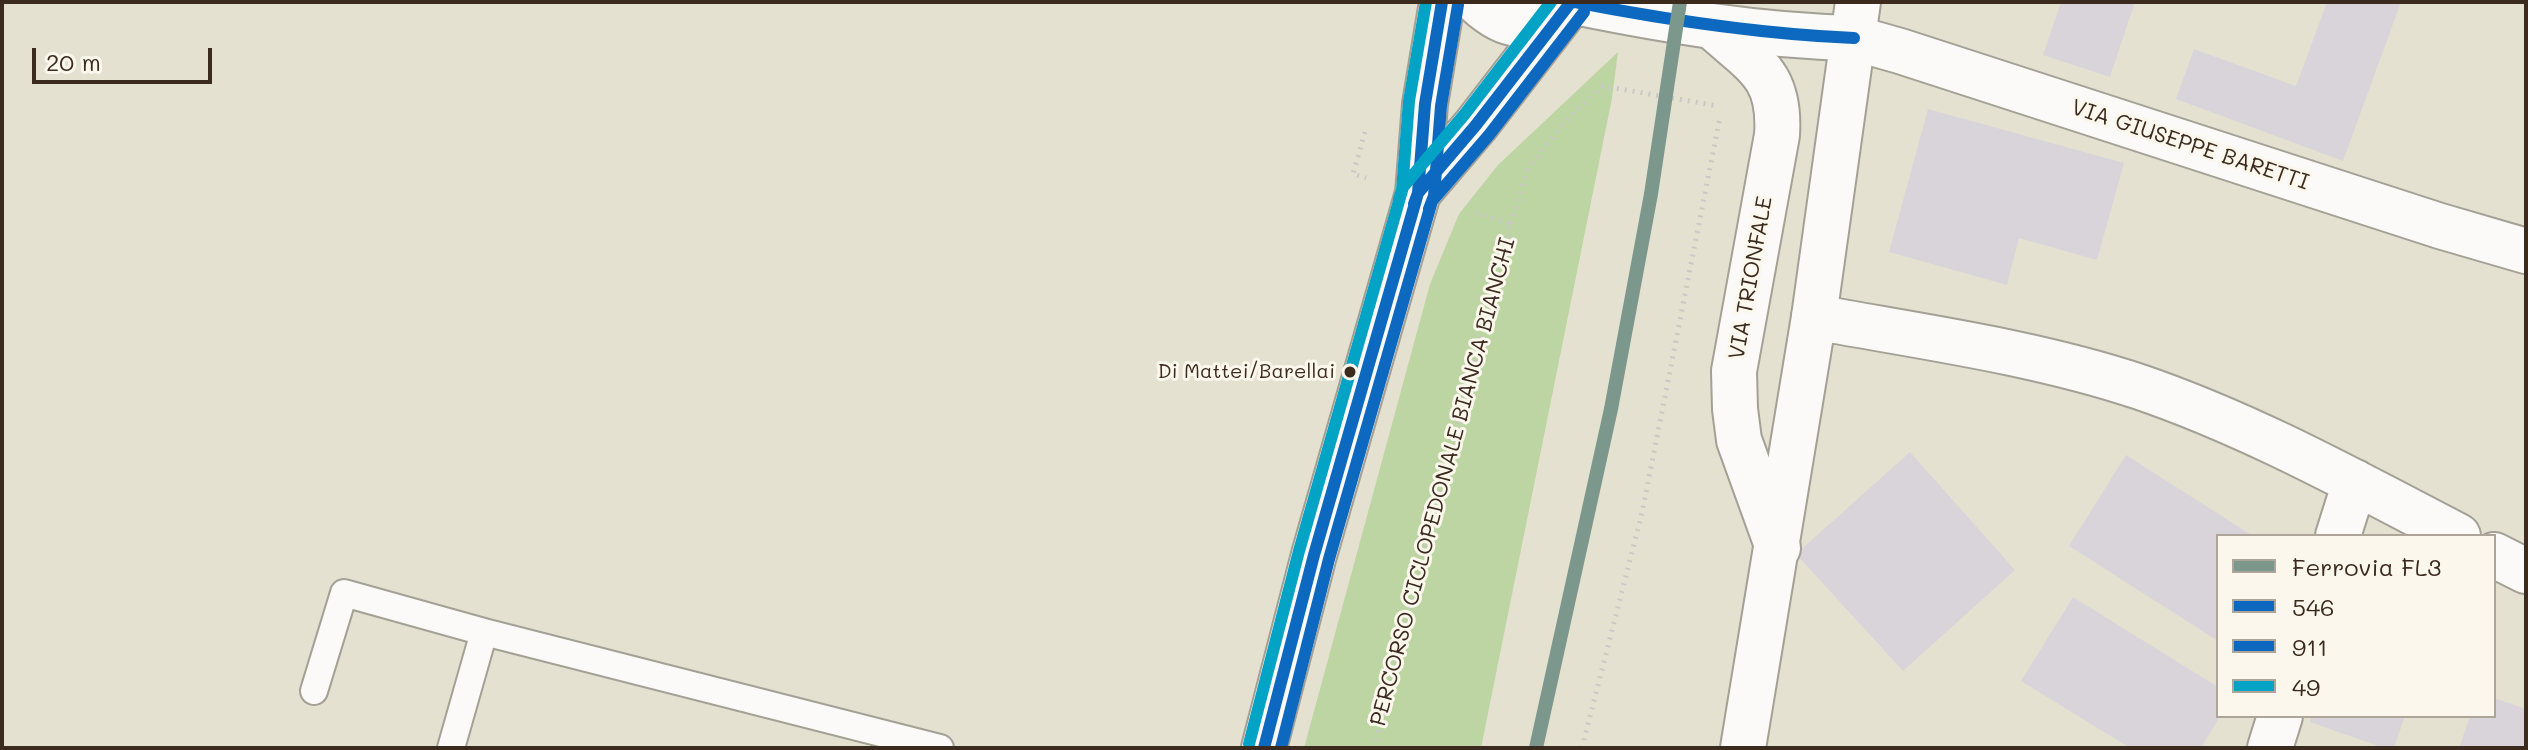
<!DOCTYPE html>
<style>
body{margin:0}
#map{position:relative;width:2528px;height:750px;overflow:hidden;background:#e5e1d1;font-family:Mali,sans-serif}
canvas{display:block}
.frame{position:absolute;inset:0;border:4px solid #3b2a1e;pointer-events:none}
.legend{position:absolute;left:2216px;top:534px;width:280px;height:184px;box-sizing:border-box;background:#fbf7ec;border:2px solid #aea59a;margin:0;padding:10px 14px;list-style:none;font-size:24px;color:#3b2a1e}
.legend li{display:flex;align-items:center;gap:16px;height:40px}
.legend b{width:40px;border:2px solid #aea59a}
.scale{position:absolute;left:32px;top:48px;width:180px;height:36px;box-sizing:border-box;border:4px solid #3b2a1e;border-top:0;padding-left:10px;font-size:24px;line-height:28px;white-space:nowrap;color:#3b2a1e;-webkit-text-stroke:6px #fbf7ec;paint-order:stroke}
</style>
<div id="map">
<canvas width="2528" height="750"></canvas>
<div class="frame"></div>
<ul class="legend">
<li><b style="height:10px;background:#7c988c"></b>Ferrovia FL3</li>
<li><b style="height:10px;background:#0c69bf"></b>546</li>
<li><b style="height:10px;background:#0c69bf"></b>911</li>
<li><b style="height:10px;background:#03a3c5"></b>49</li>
</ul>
<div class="scale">20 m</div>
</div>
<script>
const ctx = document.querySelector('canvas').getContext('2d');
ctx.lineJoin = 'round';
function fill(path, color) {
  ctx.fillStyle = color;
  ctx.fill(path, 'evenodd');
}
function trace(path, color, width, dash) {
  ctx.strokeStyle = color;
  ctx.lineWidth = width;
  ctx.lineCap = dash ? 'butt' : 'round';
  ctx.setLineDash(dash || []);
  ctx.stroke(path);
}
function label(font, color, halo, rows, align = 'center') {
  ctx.font = font + ' Mali,sans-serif';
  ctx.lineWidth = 6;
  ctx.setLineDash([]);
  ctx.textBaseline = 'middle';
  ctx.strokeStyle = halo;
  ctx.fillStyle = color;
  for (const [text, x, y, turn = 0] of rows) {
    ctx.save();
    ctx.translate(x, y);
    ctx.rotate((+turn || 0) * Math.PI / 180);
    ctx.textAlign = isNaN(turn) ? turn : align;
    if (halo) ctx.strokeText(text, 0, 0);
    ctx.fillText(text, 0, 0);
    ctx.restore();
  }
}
const green = new Path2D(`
 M 1618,52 L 1612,98 L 1481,748 L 1304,748 L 1430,284 L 1459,214 L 1498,165 Z`);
const building = new Path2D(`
 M 2061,2 L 2135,2 L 2110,77 L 2043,55 Z
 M 2327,2 L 2401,2 L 2343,161 L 2176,99 L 2194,49 L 2296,86 Z
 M 1928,109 L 2124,163 L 2097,260 L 2019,238 L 2007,285 L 1889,252 Z
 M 1910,452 L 2015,570 L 1903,671 L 1796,554 Z
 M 2126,455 L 2253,536 L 2218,536 L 2218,641 L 2069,546 Z
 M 2073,597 L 2218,687 L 2218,716 L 2220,716 L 2201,748 L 2130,748 L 2021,681 Z
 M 2494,698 L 2526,709 L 2526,748 L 2459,748 L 2470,716 L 2494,716 Z
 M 2312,716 L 2405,716 L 2394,748 L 2384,748 L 2310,722 Z`);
const path = new Path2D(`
 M 1365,132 L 1353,174 L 1366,178
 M 1511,224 L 1528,168 L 1568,118 L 1603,86 L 1718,106
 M 1374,748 L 1511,224 L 1471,211
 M 1582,748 L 1642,513 L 1720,117`);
const lane = new Path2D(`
 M 314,691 L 344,593 L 484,632 L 940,748
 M 451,748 L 484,632`);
const street = new Path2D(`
 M 1714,28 C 1755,65 1781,75 1777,135 L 1734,371 L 1735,409 L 1739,440 L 1778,548
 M 1854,38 L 1900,51 L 2440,226 L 2526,251
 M 1814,317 C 1923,337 2035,352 2140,387 C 2251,425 2354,482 2458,536
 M 2338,536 L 2355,482
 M 2494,555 L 2526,571
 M 2270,748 L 2280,716`);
const secondary = new Path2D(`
 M 1477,2 C 1507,30 1528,30 1563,11
 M 1575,2 C 1668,21 1760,36 1854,38
 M 1418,193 L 1476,125 L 1571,2
 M 1264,748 L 1314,555 L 1418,193 L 1425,104 L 1442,2`);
const primary = new Path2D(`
 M 1743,748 L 1814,317 L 1858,2`);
const bus1 = new Path2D(`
 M 1575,2 C 1667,20 1760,34 1854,38
 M 1414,204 L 1418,193 L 1425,104 L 1442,2
 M 1264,748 L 1314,555 L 1418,193 L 1476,125 L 1571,2`);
const bus2 = new Path2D(`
 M 1429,209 L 1434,196 L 1441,106 L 1458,5
 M 1281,748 L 1329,559 L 1432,201 L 1489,135 L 1584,12`);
const bus3 = new Path2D(`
 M 1399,199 L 1402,190 L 1409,101 L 1426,2
 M 1249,744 L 1299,551 L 1403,187 L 1464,115 L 1551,2`);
const rail1 = new Path2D(`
 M 1536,748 L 1611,409 L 1651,194 L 1680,2`);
const markers = [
 [1350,372,7,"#3b2a1e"]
];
const busNames = [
 ["Di Mattei/Barellai",1335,372]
];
const streetNames = [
 ["VIA GIUSEPPE BARETTI",2190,145,18],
 ["VIA TRIONFALE",1751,278,-80],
 ["PERCORSO CICLOPEDONALE BIANCA BIANCHI",1443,482,-75]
];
fill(green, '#bcd5a2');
fill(building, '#d9d4d9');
trace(lane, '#a4a095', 30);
trace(street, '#a4a095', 48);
trace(secondary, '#a4a095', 48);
trace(primary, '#a4a095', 48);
trace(path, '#cac8c3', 5, [2, 6]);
trace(lane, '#fbfaf8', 26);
trace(street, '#fbfaf8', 44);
trace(secondary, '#fbfaf8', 44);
trace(primary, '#fbfaf8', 44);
trace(bus1, '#0c69bf', 12);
trace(bus2, '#0c69bf', 12);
trace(bus3, '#03a3c5', 12);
trace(rail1, '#7c988c', 14);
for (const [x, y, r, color] of markers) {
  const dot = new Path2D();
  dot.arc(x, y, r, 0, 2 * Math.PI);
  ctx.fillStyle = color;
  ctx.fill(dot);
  trace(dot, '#fbf7ec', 3);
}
label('20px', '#3b2a1e', '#fbf7ec', busNames, 'right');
label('22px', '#3b2a1e', '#fbf7ec', streetNames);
</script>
